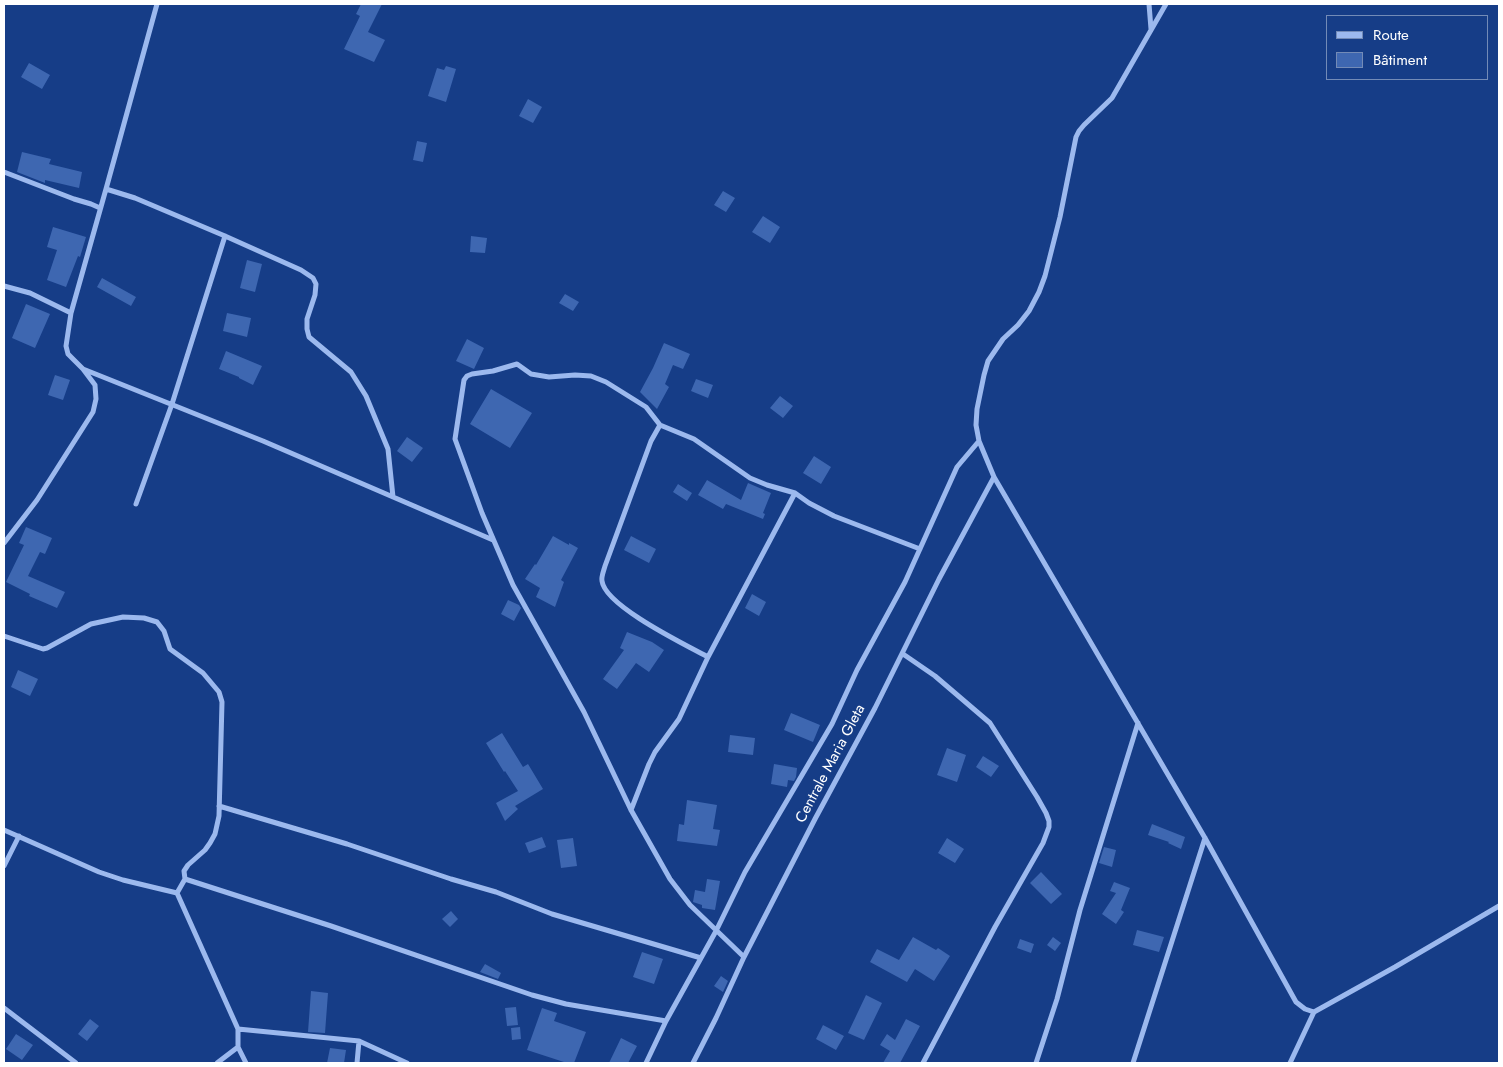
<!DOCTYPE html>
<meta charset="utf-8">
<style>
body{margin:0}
#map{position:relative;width:1503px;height:1067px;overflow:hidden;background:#163d87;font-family:Jost,sans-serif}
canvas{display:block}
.frame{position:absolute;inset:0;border:5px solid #fff;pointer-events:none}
.legend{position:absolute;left:1326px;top:15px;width:162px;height:65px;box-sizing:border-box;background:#163d87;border:1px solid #738bb7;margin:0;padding:6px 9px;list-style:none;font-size:15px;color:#fff}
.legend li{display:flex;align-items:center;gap:10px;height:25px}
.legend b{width:25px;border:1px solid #738bb7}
</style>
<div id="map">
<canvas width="1503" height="1067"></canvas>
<div class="frame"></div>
<ul class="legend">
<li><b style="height:6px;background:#9cb9ee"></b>Route</li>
<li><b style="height:14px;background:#3e67b1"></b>Bâtiment</li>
</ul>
</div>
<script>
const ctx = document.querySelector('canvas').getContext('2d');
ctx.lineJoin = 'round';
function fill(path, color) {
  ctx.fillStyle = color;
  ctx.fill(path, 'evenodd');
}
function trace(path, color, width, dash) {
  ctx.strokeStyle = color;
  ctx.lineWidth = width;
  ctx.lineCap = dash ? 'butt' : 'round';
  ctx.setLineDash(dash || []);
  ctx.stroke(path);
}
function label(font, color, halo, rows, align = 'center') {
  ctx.font = font + ' Jost,sans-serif';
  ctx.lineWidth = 5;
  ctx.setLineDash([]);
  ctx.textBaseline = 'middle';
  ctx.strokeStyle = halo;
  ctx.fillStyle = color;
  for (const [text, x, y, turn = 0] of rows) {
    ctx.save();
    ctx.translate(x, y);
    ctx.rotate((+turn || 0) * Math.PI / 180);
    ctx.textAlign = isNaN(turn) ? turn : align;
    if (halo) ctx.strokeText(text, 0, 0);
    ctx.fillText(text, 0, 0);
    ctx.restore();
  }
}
const building = new Path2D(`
 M 361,4 L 382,4 L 368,32 L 385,40 L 374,62 L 344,49 L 360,16 L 356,14 Z
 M 29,63 L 50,75 L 42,89 L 21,77 Z
 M 446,66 L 456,69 L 446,102 L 428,96 L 437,68 L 444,70 Z
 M 528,99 L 542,107 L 533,123 L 519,116 Z
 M 417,141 L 427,143 L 423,162 L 413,160 Z
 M 22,152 L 51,159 L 49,164 L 82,172 L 79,188 L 45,180 L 45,183 L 17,172 Z
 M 723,191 L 735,198 L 726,212 L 714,205 Z
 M 763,216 L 780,227 L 770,243 L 752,232 Z
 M 53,227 L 86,237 L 80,257 L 78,256 L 66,287 L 47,280 L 57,250 L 47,247 Z
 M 471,236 L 487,238 L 485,253 L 470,252 Z
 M 247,260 L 262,264 L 255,292 L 240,288 Z
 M 102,278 L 136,297 L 131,306 L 97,287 Z
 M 565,294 L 579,302 L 573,311 L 559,303 Z
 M 26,304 L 50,314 L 35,348 L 12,338 Z
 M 227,313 L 251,318 L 247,337 L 223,331 Z
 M 467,339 L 484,348 L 474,369 L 456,361 Z
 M 664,343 L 690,354 L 683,369 L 673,365 L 665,384 L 669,387 L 657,409 L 640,392 L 653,368 Z
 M 226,351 L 262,366 L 253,385 L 239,378 L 239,377 L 219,369 Z
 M 55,375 L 70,380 L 63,400 L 48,395 Z
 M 696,379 L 713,385 L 708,398 L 691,391 Z
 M 491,389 L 532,413 L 510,448 L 470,424 Z
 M 780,396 L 793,406 L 783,418 L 770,408 Z
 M 407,437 L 423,448 L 412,462 L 397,451 Z
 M 814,456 L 831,467 L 821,484 L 803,473 Z
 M 707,480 L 741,500 L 748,483 L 771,493 L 763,513 L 765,514 L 763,519 L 726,504 L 723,509 L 698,495 Z
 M 678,484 L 692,493 L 687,501 L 673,492 Z
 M 26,527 L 52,538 L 45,554 L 40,552 L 28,576 L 65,592 L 57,608 L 29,596 L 30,594 L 6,582 L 24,545 L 19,543 Z
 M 553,536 L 569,545 L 569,543 L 578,548 L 561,580 L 564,582 L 555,607 L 536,597 L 540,588 L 525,579 L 535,564 L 536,565 Z
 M 631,536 L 656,549 L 649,563 L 624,550 Z
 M 752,594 L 766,602 L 759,616 L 745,608 Z
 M 508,600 L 519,605 L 521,608 L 514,621 L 501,614 Z
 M 627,632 L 652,642 L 664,650 L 649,672 L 636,663 L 617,689 L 603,679 L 624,650 L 620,648 Z
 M 18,670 L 38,679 L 30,696 L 11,687 Z
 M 791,713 L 820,725 L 813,742 L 784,730 Z
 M 502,733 L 523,767 L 528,764 L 543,789 L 515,806 L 518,809 L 505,821 L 496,803 L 518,791 L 505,771 L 504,772 L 486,743 Z
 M 730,735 L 755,738 L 753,755 L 728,752 Z
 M 947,748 L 966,755 L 957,782 L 937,775 Z
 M 983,756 L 999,766 L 991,777 L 976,767 Z
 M 774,764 L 797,768 L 796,777 L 794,781 L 788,780 L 787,787 L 771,784 Z
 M 687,800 L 717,805 L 713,829 L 720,830 L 717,846 L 677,841 L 679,824 L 684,825 Z
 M 1152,824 L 1185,837 L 1181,849 L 1168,843 L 1169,842 L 1148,835 Z
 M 542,837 L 546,847 L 529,853 L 525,843 Z
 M 573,838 L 577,866 L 561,868 L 557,840 Z
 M 947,838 L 964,849 L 955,863 L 938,853 Z
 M 1104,847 L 1116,850 L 1112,867 L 1099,863 Z
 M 1041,872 L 1062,894 L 1051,904 L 1030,883 Z
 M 707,879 L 720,881 L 715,910 L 702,908 L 702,905 L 693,902 L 695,890 L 705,892 Z
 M 1114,882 L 1130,888 L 1121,910 L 1124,912 L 1116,924 L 1102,914 L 1116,893 L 1110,891 Z
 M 451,911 L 458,919 L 450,927 L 442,919 Z
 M 1137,930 L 1164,937 L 1159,952 L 1133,945 Z
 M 913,937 L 936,950 L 938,948 L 950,956 L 934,981 L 915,969 L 907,982 L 870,962 L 877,949 L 899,960 Z
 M 1053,937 L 1061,943 L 1055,951 L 1047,945 Z
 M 1020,939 L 1034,944 L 1031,953 L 1017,948 Z
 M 642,952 L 663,959 L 654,984 L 633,977 Z
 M 485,964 L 501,973 L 498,979 L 480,972 Z
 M 721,976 L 728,981 L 723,992 L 714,986 Z
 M 311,991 L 328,993 L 325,1033 L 308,1032 Z
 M 866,995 L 882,1003 L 864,1040 L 848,1033 Z
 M 516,1007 L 518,1025 L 507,1026 L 505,1008 Z
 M 542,1008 L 557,1013 L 554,1021 L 586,1032 L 574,1063 L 567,1063 L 527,1050 Z
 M 90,1019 L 99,1026 L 87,1041 L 78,1034 Z
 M 906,1019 L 920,1026 L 900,1063 L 883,1063 L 890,1051 L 880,1045 L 887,1034 L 895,1040 Z
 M 823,1025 L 844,1036 L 836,1050 L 816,1039 Z
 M 520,1027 L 521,1039 L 512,1040 L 511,1028 Z
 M 16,1034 L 33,1045 L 22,1060 L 6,1049 Z
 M 621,1038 L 637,1046 L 628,1063 L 609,1063 Z
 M 330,1048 L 346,1050 L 344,1063 L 327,1063 Z`);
const street = new Path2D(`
 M 157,4 L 106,189 L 135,198 L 225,236 L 301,270 L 313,278 L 316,284 L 315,295 L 307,319 L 307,329 L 309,337 L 351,372 L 366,396 L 388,449 L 393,497
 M 1149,4 L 1151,29
 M 1166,4 L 1112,98 L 1084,125 L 1079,131 L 1076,137 L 1060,217 L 1045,276 L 1039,292 L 1029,311 L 1018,325 L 1003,339 L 988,361 L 984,375 L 977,409 L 976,425 L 979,441 L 994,477 L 1205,838 L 1296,1002 L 1305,1009 L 1314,1012
 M 4,172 L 74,199 L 91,204 L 100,208
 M 4,286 L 30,293 L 71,313
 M 83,369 L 263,441 L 493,540
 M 660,425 L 646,407 L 606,382 L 591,376 L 575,375 L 549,377 L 531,374 L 517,364 L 493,371 L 472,374 L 467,376 L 464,380 L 455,439 L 482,513 L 513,585 L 584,712 L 631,810 L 670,879 L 690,905 L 744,957
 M 136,504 L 172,404 L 225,236
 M 4,543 L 37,500 L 93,412 L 96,399 L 95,385 L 83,369 L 68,354 L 66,346 L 71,313 L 106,189
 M 4,636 L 43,649 L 47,648 L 91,624 L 123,617 L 144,618 L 157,622 L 164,631 L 170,649 L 203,673 L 219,692 L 222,702 L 219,816 L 215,834 L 210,843 L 205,850 L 188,865 L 184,871 L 185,879 L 177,893
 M 903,654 L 935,676 L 990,723 L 1037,797 L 1046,813 L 1049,821 L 1049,827 L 1043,843 L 995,927 L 923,1063
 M 708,657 C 686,645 605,606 602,581 C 601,577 604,570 605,566 L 651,441 L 660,425 L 694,439 L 750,478 L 767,485 L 795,493 L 809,503 L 834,516 L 920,549
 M 219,806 L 347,844 L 451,879 L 496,892 L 552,914 L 701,958
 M 631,810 L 649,764 L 655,752 L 679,719 L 708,657 L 795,493
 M 4,830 L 99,872 L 123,880 L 177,893
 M 4,866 L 19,836
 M 185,879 L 331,926 L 532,995 L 566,1004 L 666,1021
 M 177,893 L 238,1029 L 238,1047 L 246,1063
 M 4,1008 L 76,1063
 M 238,1029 L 359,1041 L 407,1063
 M 217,1063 L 238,1047
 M 357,1063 L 359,1041
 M 646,1063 L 666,1021 L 716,931 L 745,872 L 832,724 L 857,670 L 905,582 L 957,467 L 979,441
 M 693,1063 L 716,1018 L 744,957 L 815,819 L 875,708 L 939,579 L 994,477
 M 1036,1063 L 1057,999 L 1080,910 L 1138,723
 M 1133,1063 L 1205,838
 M 1290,1063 L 1314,1012 L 1395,967 L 1499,906`);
const streetNames = [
 ["Centrale Maria Gleta",831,764,-62]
];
fill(building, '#3e67b1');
trace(street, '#9cb9ee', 5);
label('15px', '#fff', '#163d87', streetNames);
</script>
